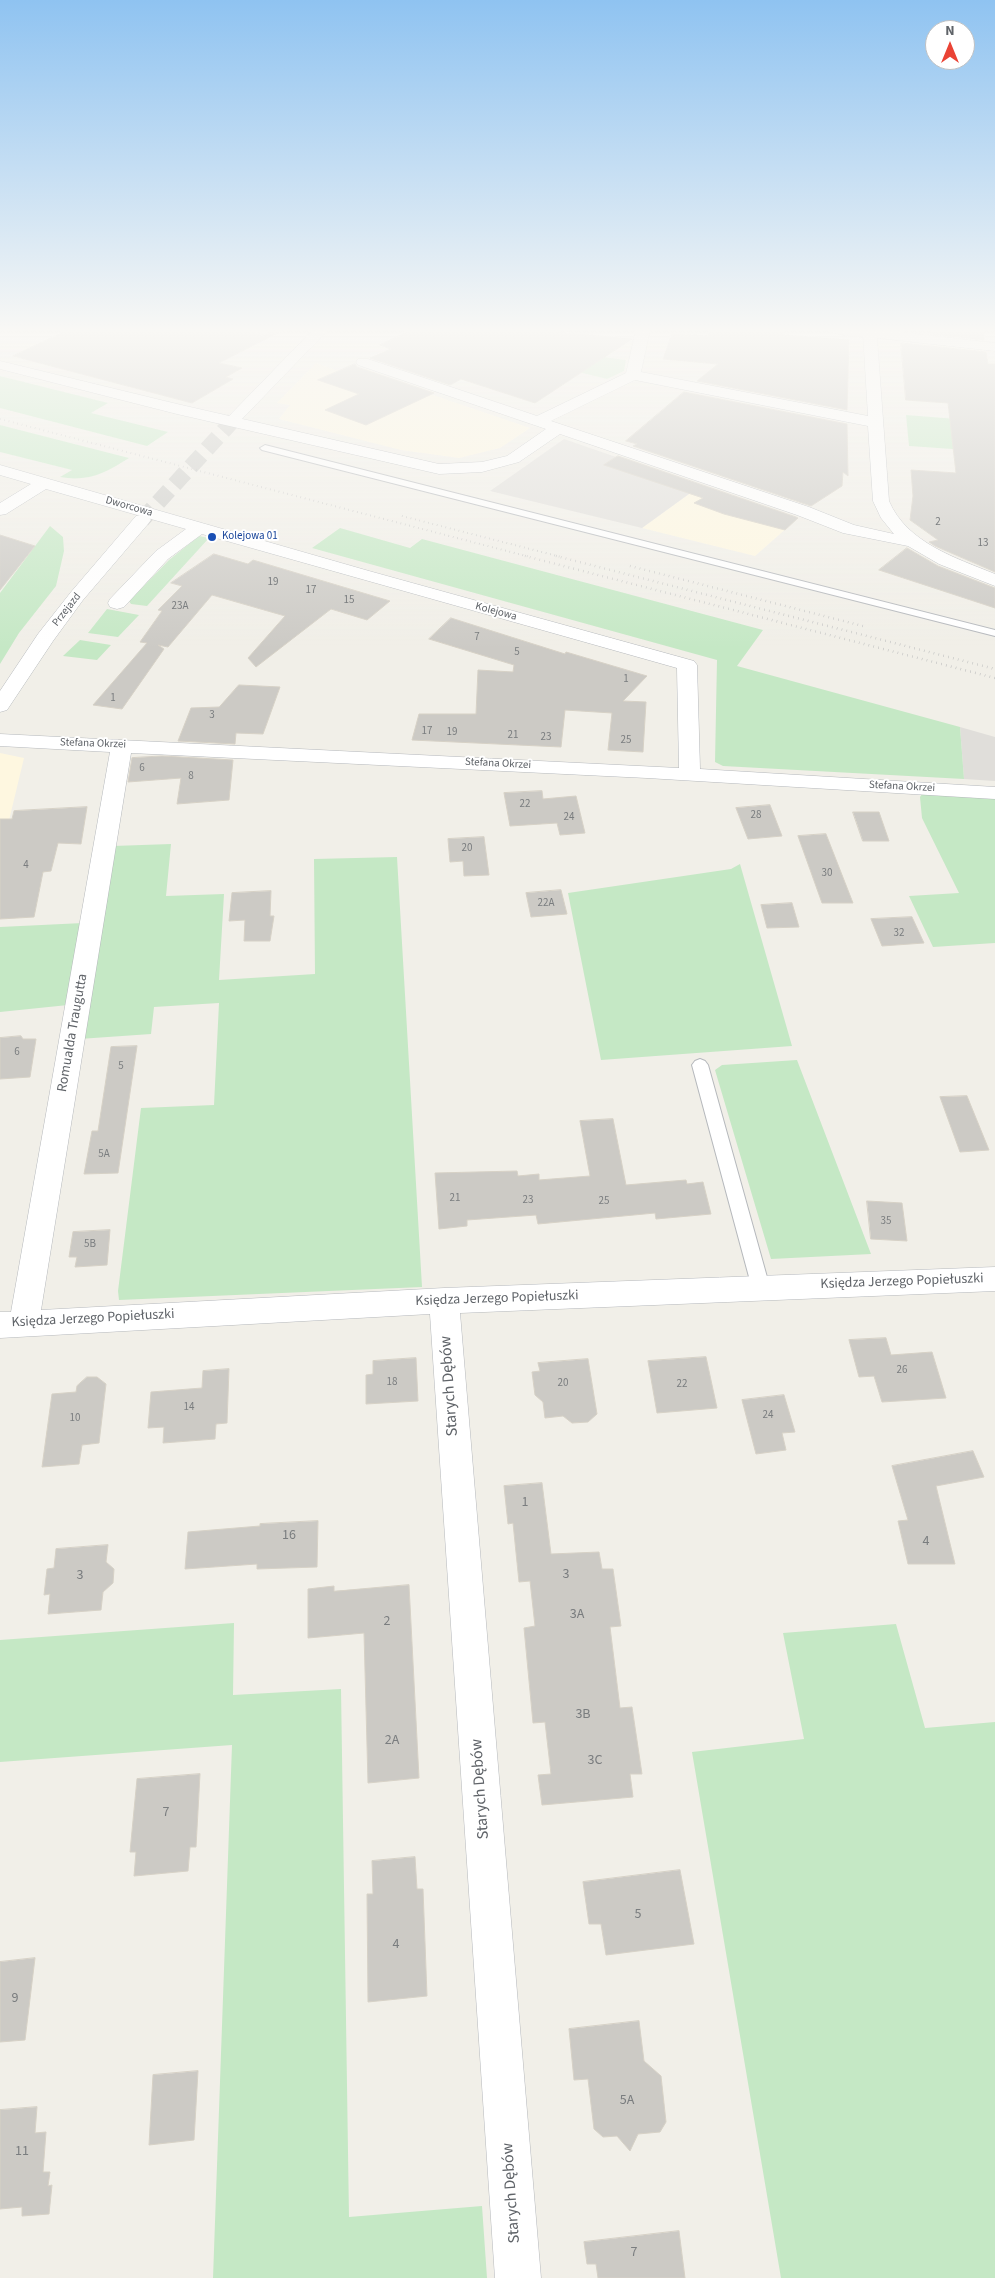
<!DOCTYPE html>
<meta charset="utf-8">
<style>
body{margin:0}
#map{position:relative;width:995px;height:2278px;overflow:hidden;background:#f1efe8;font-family:"Source Sans 3",sans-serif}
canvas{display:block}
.north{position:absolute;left:925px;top:20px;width:50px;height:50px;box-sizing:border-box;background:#fff;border:1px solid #bfc1c3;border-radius:50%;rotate:0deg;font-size:14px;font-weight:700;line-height:20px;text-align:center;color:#5f6368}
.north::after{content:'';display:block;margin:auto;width:18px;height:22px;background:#ea4335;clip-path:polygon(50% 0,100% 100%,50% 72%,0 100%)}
</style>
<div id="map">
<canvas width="995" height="2278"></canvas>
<div class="north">N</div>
</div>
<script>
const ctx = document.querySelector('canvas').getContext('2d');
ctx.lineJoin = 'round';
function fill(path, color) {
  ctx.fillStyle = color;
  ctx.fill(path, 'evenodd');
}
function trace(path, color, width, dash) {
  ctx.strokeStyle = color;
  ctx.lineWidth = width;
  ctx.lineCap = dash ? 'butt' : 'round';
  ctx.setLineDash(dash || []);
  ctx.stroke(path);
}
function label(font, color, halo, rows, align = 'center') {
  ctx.font = font + ' "Source Sans 3",sans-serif';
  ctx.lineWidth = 4;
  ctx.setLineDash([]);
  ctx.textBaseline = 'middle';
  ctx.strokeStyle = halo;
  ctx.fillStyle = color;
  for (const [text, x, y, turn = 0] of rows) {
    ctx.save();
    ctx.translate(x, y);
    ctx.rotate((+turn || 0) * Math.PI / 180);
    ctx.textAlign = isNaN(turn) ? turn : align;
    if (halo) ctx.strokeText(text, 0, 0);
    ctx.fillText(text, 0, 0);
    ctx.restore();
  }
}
const commercial = new Path2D(`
 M 316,363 L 362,379 L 374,375 L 530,428 L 500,448 L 459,458 L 401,450 L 279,419 L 290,405 L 277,403 Z
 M 700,486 L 797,519 L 755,556 L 642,528 Z
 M 0,753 L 24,758 L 0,858 Z`);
const industrial = new Path2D(`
 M 564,439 L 700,486 L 642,528 L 490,491 Z
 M 960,727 L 995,737 L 995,781 L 964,779 Z`);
const green = new Path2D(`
 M 531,347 L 626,360 L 624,371 L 607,379 L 521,358 Z
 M 0,376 L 108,403 L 91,413 L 168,432 L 147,446 L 0,408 Z
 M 906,415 L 995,422 L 995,452 L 909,446 Z
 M 0,425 L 129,458 C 106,473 88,482 60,477 L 72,470 L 0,452 Z
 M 50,526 L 63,537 L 64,551 L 56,586 L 19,633 L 0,664 L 0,593 Z
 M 340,528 L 410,548 L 422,539 L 763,630 L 737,666 L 960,727 L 964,779 L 723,766 L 715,762 L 717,660 L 312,548 Z
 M 199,536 L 209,538 L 147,606 L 131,604 L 129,601 L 169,560 Z
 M 107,609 L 139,615 L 118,637 L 88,633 Z
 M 80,640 L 111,645 L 97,660 L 63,656 Z
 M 922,794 L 995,799 L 995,943 L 933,947 L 909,896 L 959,893 L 922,818 L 920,797 Z
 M 171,844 L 166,896 L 224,894 L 219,980 L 315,974 L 314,859 L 397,857 L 422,1287 L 119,1300 L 118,1291 L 141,1108 L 214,1105 L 219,1003 L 154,1007 L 151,1034 L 79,1039 L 113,846 Z
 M 740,864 L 792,1046 L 601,1060 L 568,893 L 731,869 Z
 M 83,923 L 68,1005 L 0,1012 L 0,927 Z
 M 797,1060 L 871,1254 L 771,1259 L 715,1070 L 722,1065 Z
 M 234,1623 L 233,1695 L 341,1689 L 349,2217 L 482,2206 L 487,2278 L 213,2278 L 232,1745 L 0,1762 L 0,1640 Z
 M 896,1624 L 925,1728 L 995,1722 L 995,2278 L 781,2278 L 692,1752 L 804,1739 L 783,1633 Z`);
const building = new Path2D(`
 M 68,330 L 252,330 L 262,337 L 272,330 L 283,330 L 219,363 L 242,368 L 226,377 L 233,379 L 192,403 L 13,356 Z
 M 412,330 L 534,330 L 632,339 L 535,403 L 461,379 L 450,385 L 370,358 L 391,349 L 380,345 Z
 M 710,330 L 763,330 L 785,332 L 784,335 L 849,340 L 847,410 L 697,381 L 718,364 L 663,359 L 672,334 L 708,336 Z
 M 931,330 L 983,330 L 984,340 L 931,334 Z
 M 901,343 L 986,352 L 988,364 L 995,364 L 995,572 L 935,546 L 929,542 L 938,540 L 910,520 L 913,496 L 911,470 L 956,473 L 948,403 L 906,400 Z
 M 355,364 L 357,367 L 434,393 L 366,425 L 325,410 L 359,394 L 318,380 Z
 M 684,392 L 847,424 L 848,476 L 843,472 L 842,486 L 811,506 L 633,446 L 637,444 L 626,441 Z
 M 618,456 L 796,517 L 798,518 L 785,530 L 724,514 L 694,503 L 703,498 L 604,465 Z
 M 0,535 L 35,546 L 0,590 Z
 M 907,548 L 938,566 L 995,588 L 995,608 L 879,570 Z
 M 214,554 L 248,564 L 253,560 L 390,601 L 367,620 L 331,609 L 256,667 L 248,658 L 285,616 L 212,595 L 168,647 L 158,645 L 164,649 L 122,709 L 93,705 L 147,643 L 140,642 L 162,611 L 158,610 L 182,586 L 171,583 Z
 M 451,618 L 565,654 L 566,652 L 647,676 L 623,701 L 646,702 L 643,752 L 608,750 L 612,713 L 565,710 L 561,747 L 412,740 L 419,714 L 476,714 L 478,670 L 513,672 L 514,665 L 429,639 Z
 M 239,685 L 280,687 L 263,734 L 236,733 L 235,744 L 178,741 L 191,708 L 219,707 Z
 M 162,756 L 233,760 L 229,800 L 177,804 L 181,778 L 128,782 L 132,758 Z
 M 542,791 L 543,799 L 576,796 L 585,833 L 560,835 L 557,823 L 510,826 L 504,793 Z
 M 770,805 L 782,836 L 748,839 L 736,808 Z
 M 87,807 L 81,844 L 58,843 L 51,871 L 43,872 L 34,917 L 0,919 L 0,819 L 12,819 L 14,811 Z
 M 853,812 L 879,812 L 889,841 L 863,841 Z
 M 826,834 L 853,903 L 822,903 L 798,836 Z
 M 484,837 L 489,875 L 464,876 L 463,861 L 450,862 L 448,839 Z
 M 561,890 L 567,914 L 531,917 L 526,893 Z
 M 271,891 L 270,916 L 274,916 L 270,941 L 244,941 L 245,920 L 229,921 L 232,893 Z
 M 792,903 L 799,927 L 767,928 L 761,905 Z
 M 912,917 L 924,943 L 882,946 L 871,919 Z
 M 21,1036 L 23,1039 L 36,1039 L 30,1077 L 0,1079 L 0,1038 Z
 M 137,1046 L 118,1173 L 84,1174 L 92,1131 L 98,1131 L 111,1047 Z
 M 967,1096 L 989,1150 L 960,1152 L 940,1097 Z
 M 613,1119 L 626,1185 L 686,1180 L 687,1184 L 703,1182 L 711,1214 L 656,1219 L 655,1213 L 538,1224 L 536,1215 L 467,1220 L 467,1226 L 439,1229 L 435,1173 L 517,1171 L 518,1176 L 539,1174 L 539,1180 L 590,1176 L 580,1121 Z
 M 867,1201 L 902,1203 L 907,1241 L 871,1239 Z
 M 110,1230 L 107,1265 L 75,1267 L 77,1257 L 69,1257 L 73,1232 Z
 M 886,1338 L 891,1355 L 932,1352 L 946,1398 L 882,1402 L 874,1376 L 859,1377 L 849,1340 Z
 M 706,1357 L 717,1408 L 657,1413 L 648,1361 Z
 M 416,1358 L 418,1401 L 366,1404 L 366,1375 L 373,1374 L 373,1361 Z
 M 588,1359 L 597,1414 L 588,1422 L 572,1423 L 563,1416 L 545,1418 L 543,1402 L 535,1395 L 532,1372 L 540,1371 L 538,1363 Z
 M 229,1369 L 227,1423 L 216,1424 L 215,1439 L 163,1443 L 164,1427 L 148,1428 L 151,1392 L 202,1388 L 203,1371 Z
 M 87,1377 L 97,1377 L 106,1384 L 99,1443 L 82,1445 L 79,1464 L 42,1467 L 52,1394 L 76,1392 L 77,1386 Z
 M 784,1395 L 795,1432 L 782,1433 L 786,1450 L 756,1454 L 742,1400 Z
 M 973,1451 L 984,1477 L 936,1486 L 955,1564 L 908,1564 L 898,1521 L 908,1520 L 892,1466 Z
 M 542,1483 L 551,1554 L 599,1552 L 602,1569 L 613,1569 L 621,1626 L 610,1627 L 620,1708 L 632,1707 L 642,1774 L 630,1774 L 633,1797 L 542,1805 L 538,1775 L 551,1774 L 545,1722 L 533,1723 L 524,1628 L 535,1626 L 530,1581 L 519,1582 L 513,1523 L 508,1524 L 504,1486 Z
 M 318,1521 L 317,1567 L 257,1569 L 257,1564 L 185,1569 L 188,1532 L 260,1526 L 260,1524 Z
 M 108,1545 L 106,1562 L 114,1569 L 113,1583 L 103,1592 L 101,1610 L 48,1614 L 50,1594 L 44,1595 L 47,1569 L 54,1568 L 56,1549 Z
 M 409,1585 L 419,1778 L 368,1783 L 364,1633 L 308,1638 L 308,1589 L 334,1586 L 334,1591 Z
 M 200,1774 L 196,1847 L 190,1847 L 188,1871 L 134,1876 L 136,1852 L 130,1852 L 137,1779 Z
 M 415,1857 L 417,1889 L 423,1889 L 427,1996 L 368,2002 L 367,1894 L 373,1894 L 372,1861 Z
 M 680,1870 L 694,1944 L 606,1955 L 601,1924 L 589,1924 L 583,1882 Z
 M 35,1958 L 25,2040 L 0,2042 L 0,1962 Z
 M 639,2021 L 644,2061 L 661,2076 L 666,2122 L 660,2132 L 638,2134 L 630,2151 L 617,2136 L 603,2137 L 594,2129 L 588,2079 L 574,2080 L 569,2029 Z
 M 198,2071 L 194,2140 L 149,2145 L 153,2075 Z
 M 37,2107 L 35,2133 L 46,2132 L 43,2172 L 50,2172 L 48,2186 L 52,2185 L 49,2214 L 22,2216 L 22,2207 L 0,2209 L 0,2110 Z
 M 679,2231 L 685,2278 L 598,2278 L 596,2264 L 587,2264 L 584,2242 Z`);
const tertiaryTunnel = new Path2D(`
 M 142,520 L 237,416`);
const service = new Path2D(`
 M 265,445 L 995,630 L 995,636 L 262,450 L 260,448 Z
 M 700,1059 L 705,1061 L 708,1065 L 770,1288 L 767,1293 L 761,1295 L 755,1293 L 752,1288 L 692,1065 L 695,1061 Z`);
const minor = new Path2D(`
 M 254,330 L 269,330 L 270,331 L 263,335 Z
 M 636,330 L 650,330 L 641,372 L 868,416 L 863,333 L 865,330 L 883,330 L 995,343 L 995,351 L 877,338 L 889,501 C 907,543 956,558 995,574 L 995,586 L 939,564 L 908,546 L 843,533 L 797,515 L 560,434 L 519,462 L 482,472 L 439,474 L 177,414 L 0,369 L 0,361 L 177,404 L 439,464 L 482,462 L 507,456 L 546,429 L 358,365 L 356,362 L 358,359 L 368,359 L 537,416 L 626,373 ZM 635,380 L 868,426 L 873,501 L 881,518 L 894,534 L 854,525 L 809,507 L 551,421 Z
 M 0,465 L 369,571 L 694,661 L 697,665 L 700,769 L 995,787 L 995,799 L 647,778 L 131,753 L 41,1310 L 444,1288 L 995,1267 L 995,1291 L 460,1313 L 541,2278 L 495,2278 L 430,1314 L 0,1338 L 0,1312 L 11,1312 L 110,752 L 0,746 L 0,734 L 679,768 L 677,668 L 202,534 L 168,559 L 124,607 L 117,609 L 110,607 L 108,603 L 110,599 L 156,551 L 186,529 L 46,489 L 6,514 L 0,515 L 0,503 L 31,484 L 0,475 Z`);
const tertiary = new Path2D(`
 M 313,330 L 328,330 L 242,419 L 232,419 L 229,416 L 232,413 Z
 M 830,330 L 877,330 L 877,333 C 871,340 836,336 830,330 Z
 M 142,515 L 148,516 L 151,520 L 148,524 L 83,600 L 53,641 L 7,710 L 0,712 L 0,691 L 38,634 L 71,592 L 136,516 Z`);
const railFar1 = new Path2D(`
 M 0,419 L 530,557
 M 402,516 L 561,557`);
const rail = new Path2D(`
 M 525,556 L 995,678
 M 556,556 L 995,669
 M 630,566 L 863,626`);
const markers = [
 [212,537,5,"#1a4fb4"]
];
const farStreetnames = [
 ["Dworcowa",129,507,16],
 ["Przejazd",67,610,-52],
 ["Kolejowa",496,612,15],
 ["Stefana Okrzei",93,744,2],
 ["Stefana Okrzei",498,764,3],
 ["Stefana Okrzei",902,787,3]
];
const numberNames = [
 ["2",938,523],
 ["13",983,544],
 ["19",273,583],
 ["17",311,591],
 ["15",349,601],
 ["23A",180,607],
 ["7",477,638],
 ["5",517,653],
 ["1",626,680],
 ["1",113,699],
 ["3",212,716],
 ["17",427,732],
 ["19",452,733],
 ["21",513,736],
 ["23",546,738],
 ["25",626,741],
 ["6",142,769],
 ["8",191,777],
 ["22",525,805],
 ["28",756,816],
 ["24",569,818],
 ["20",467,849],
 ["4",26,866],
 ["30",827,874],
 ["22A",546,904],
 ["32",899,934],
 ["6",17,1053],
 ["5",121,1067],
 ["5A",104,1155],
 ["21",455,1199],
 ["23",528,1201],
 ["25",604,1202],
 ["35",886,1222],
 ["5B",90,1245],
 ["26",902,1371],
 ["18",392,1383],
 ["20",563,1384],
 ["22",682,1385],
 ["14",189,1408],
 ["24",768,1416],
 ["10",75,1419]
];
const farTransitnames = [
 ["Kolejowa 01",222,537]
];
const streetNames = [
 ["Romualda Traugutta",73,1033,-80],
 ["Księdza Jerzego Popiełuszki",902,1282,-2],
 ["Księdza Jerzego Popiełuszki",497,1299,-2],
 ["Księdza Jerzego Popiełuszki",93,1319,-3]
];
const nearNumbernames = [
 ["1",525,1503],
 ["16",289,1536],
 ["4",926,1542],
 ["3",566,1575],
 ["3",80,1576],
 ["3A",577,1615],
 ["2",387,1622],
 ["3B",583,1715],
 ["2A",392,1741],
 ["3C",595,1761],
 ["7",166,1813],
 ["5",638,1915],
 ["4",396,1945],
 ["9",15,1999],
 ["5A",627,2101],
 ["11",22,2152],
 ["7",634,2253]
];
const nearStreetnames = [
 ["Starych Dębów",450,1386,-94],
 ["Starych Dębów",481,1789,-94],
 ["Starych Dębów",512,2193,-94]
];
fill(commercial, '#fef7e0');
fill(industrial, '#e0deda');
fill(green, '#c5e8c5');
fill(building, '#cccac5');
trace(building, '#d6d1c6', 1);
trace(tertiaryTunnel, '#ccccc8', 16, [16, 8]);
trace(service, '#b5b8bc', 2);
trace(minor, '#b5b8bc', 1);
trace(tertiary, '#b5b8bc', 1);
fill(service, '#fff');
fill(minor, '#fff');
fill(tertiary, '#fff');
trace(railFar1, '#b6b7b8', 2, [0.5, 4]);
trace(rail, '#b6b7b8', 2.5, [0.5, 4.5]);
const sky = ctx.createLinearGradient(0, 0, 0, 649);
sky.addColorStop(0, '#8fc3f1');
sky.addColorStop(0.51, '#f9f8f5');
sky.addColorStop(1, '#f9f8f500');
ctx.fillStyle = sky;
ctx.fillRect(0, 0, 995, 649);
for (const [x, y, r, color] of markers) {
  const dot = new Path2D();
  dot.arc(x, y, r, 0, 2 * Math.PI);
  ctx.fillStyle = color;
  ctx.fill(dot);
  trace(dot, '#fff', 2);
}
label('11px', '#5f6368', '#fff', farStreetnames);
label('11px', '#7a7d7f', null, numberNames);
label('11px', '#164399', '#fff', farTransitnames, 'left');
label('14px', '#5f6368', '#fff', streetNames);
label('14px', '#7a7d7f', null, nearNumbernames);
label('16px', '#5f6368', '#fff', nearStreetnames);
</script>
